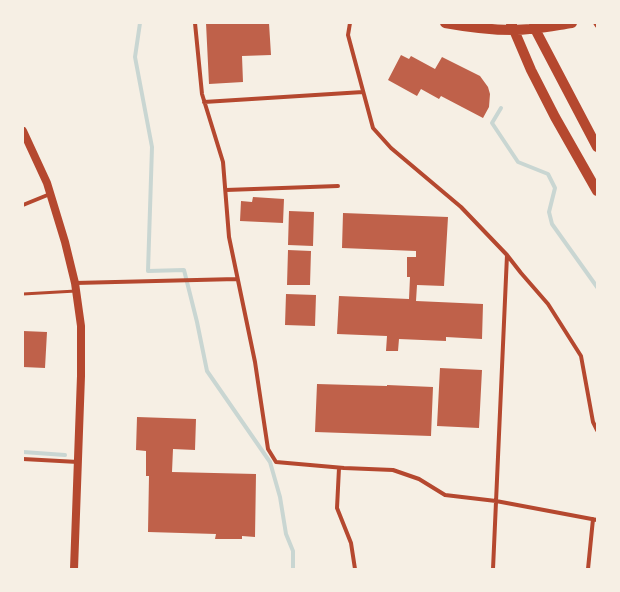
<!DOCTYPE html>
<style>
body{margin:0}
#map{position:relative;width:620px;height:592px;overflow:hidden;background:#f6efe4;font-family:"Alegreya Sans",sans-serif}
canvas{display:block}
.frame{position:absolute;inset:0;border:24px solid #f6efe4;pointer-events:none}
</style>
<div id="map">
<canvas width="620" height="592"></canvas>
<div class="frame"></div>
</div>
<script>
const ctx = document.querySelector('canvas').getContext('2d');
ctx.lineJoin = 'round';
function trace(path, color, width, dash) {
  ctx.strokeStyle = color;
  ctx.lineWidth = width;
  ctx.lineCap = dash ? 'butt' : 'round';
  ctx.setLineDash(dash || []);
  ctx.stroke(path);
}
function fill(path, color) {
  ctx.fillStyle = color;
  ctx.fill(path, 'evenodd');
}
const stream = new Path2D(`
 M 140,23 L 135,57 L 152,147 L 148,271 L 184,270 L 197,322 L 207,371 L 270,462 L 280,497 L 286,534 L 293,551 L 293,569
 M 501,108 L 492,123 L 518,162 L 548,174 L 555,188 L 549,212 L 552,224 L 597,287
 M 23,452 L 65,455`);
const building = new Path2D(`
 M 206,23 L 269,23 L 271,55 L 242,56 L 243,82 L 209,84 Z
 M 401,55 L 409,59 L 411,56 L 435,69 L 442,57 L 480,76 L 488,87 L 490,94 L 489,107 L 483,118 L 441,96 L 439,99 L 421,89 L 417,96 L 388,80 Z
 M 253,197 L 284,199 L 283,223 L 240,221 L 241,201 L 252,202 Z
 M 289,211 L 314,212 L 313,246 L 288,245 Z
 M 343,213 L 448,217 L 444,286 L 417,285 L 416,301 L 483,304 L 482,339 L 446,337 L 446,341 L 399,339 L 398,351 L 386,351 L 387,336 L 337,334 L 339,296 L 409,299 L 410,277 L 407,277 L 407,257 L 416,257 L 416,251 L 342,248 Z
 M 288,250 L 311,251 L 310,285 L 287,285 Z
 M 286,294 L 316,295 L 315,326 L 285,325 Z
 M 23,331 L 47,332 L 45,368 L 23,367 Z
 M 440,368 L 482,370 L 479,428 L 437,426 Z
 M 317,384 L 387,386 L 387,385 L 433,387 L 431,436 L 315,432 Z
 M 137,417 L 196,419 L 195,450 L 173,449 L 172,472 L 256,474 L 255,537 L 242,536 L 242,539 L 215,539 L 216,534 L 148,532 L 149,476 L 146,476 L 146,451 L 136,450 Z`);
const service = new Path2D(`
 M 23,294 L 76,291`);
const minor = new Path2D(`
 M 195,23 L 202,94 L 223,162 L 229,237 L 255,362 L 268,449 L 276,462 L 344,468 L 393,470 L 419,479 L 445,495 L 496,501 L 597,520
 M 350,23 L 348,35 L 373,128 L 391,148 L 461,207 L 507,255 L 521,273 L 548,304 L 581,356 L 593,422 L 597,430
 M 595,23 L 597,26
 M 204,102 L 363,92
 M 226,190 L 338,186
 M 23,205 L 50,194
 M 75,283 L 237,279
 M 23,459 L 78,462
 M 339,468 L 337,508 L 351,543 L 355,569
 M 493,569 L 507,255
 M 588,569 L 593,519`);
const secondary = new Path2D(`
 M 23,131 L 47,183 L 65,242 L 75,283 L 81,326 L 81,376 L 74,569`);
const primary = new Path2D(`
 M 445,23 C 467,27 490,30 513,30 C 533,30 552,26 572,23
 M 511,23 L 531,70 L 555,117 L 597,191
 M 534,23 L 535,29 L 597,147`);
trace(stream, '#c9d6d2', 4);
fill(building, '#bf614a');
trace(service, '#b5482f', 3);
trace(minor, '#b5482f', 4);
trace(secondary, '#b5482f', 8);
trace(primary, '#b5482f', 10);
</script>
